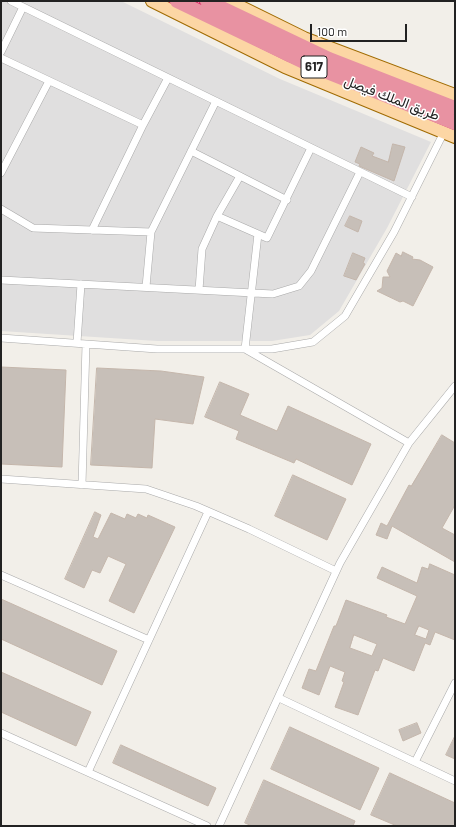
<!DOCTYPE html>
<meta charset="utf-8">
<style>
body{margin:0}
#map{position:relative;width:456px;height:827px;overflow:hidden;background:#f2efe9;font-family:Barlow,sans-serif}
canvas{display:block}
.frame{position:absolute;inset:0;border:2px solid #222;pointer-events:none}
.scale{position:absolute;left:310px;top:24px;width:97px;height:18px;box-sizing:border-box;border:2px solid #222;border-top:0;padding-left:5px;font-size:12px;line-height:14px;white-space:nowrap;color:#222;-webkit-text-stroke:3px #fff;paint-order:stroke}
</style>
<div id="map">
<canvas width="456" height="827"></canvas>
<div class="frame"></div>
<div class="scale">100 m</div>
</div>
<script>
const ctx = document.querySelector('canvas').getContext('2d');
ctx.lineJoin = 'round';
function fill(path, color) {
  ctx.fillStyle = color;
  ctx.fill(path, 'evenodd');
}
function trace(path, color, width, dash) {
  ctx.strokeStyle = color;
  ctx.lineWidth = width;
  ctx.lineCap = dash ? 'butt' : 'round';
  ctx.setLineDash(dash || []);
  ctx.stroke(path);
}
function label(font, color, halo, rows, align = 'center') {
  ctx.font = font + ' Barlow,Vazirmatn,sans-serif';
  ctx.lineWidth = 3;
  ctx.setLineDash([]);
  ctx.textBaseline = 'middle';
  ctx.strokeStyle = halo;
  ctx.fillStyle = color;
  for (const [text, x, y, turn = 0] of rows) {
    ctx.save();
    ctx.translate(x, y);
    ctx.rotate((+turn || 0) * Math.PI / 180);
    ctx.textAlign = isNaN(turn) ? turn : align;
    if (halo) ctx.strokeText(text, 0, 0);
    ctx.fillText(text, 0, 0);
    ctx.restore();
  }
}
const residential = new Path2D(`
 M 1,1 L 121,1 L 280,79 L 431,142 L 387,228 L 339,311 L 310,335 L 272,341 L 157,341 L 1,331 Z`);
const building = new Path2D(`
 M 393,144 L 405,147 L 394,181 L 359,166 L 360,164 L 355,162 L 361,147 L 374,153 L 372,156 L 388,162 Z
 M 350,216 L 362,221 L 358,232 L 345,226 Z
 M 403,252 L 413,257 L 412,259 L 420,260 L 433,267 L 413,306 L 403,301 L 400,302 L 377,291 L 382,288 L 383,277 L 390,277 L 387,271 L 396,253 L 401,256 Z
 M 353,253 L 365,258 L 363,263 L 365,264 L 356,280 L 344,276 Z
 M 1,367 L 66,370 L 62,467 L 1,464 Z
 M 97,368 L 161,371 L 204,377 L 193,424 L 155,419 L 152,468 L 91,465 Z
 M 220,382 L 249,394 L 240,415 L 277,431 L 288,406 L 371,444 L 352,485 L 296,459 L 294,463 L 236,439 L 239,431 L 205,417 Z
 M 442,435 L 455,443 L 455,505 L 442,528 L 455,535 L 455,562 L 392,526 L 387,539 L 376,535 L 381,523 L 387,526 L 409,485 L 411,486 Z
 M 293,475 L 346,499 L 327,540 L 275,516 Z
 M 95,512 L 101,515 L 93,537 L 98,539 L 111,513 L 125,519 L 127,514 L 136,518 L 138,514 L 147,518 L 148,515 L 175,527 L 134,613 L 109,601 L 126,564 L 108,556 L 100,573 L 92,570 L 84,588 L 65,579 Z
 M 430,564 L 455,575 L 455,640 L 435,632 L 430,645 L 425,643 L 414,671 L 383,658 L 378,671 L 375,670 L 358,715 L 335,707 L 344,682 L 342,681 L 345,672 L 330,666 L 319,695 L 302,688 L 309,669 L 316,671 L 334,626 L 336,626 L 346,600 L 387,615 L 386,617 L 405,624 L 417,596 L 377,578 L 382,567 L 417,583 L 422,567 L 428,569 ZM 419,626 L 429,630 L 426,639 L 415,635 ZM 354,635 L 377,644 L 372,656 L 350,648 Z
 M 1,599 L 117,651 L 102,685 L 1,639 Z
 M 1,672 L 91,712 L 76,746 L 1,712 Z
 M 417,723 L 421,733 L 403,741 L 399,730 Z
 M 290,727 L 379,768 L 360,810 L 271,769 Z
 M 455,736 L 455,759 L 446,755 Z
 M 121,745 L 216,788 L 208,806 L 113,763 Z
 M 390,773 L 455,803 L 455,826 L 397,826 L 371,815 Z
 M 264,780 L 355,821 L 353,826 L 252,826 L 245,823 Z`);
const street = new Path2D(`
 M 11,1 L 412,197
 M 1,52 L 23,7
 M 1,58 L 143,125
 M 191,151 L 287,200
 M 1,173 L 49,81
 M 1,209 L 33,228 L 151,232
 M 217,216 L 267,238 L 311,148
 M 92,230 L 143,125 L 168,78
 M 258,234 L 245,349 L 409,443 L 455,386
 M 1,280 L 273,294 L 299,286 L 311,271 L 360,172
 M 146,287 L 151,232 L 216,101
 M 199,290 L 202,249 L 217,216 L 240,176
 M 1,338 L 157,349 L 272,349 L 313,342 L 345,316 L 394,232 L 444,132
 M 77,343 L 81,284
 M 1,479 L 146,489 L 196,506 L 249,529 L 336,571
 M 82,485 L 86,344
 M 1,575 L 149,640
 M 279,698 L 455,781
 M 1,733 L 207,826
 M 415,762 L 455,683
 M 88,772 L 208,512
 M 219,826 L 340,563 L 409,443`);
const primary = new Path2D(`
 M 152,1 L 285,67 L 455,137
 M 229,1 L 304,38 L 455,95`);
const highway = new Path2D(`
 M 177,1 L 312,66 L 455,123
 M 207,1 L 329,59 L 455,108`);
const shields = [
 [314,67,26]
];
const shieldNames = [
 ["617",314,67]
];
const streetNames = [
 ["طريق الملك فيصل",392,98,21]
];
fill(residential, '#e0dfdf');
fill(building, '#c7bfb8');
trace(building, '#c4b6ab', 1);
trace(street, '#a9a9a9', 8);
trace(primary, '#a06b00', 14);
trace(highway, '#dc2a67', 16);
trace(street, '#fff', 7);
trace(primary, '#fcd6a4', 12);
trace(highway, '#e892a2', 14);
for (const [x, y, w] of shields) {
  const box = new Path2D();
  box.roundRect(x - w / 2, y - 11, w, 22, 3);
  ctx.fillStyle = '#fff';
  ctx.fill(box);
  trace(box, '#222', 1);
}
label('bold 13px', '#222', null, shieldNames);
label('14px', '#222', '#fff', streetNames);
</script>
